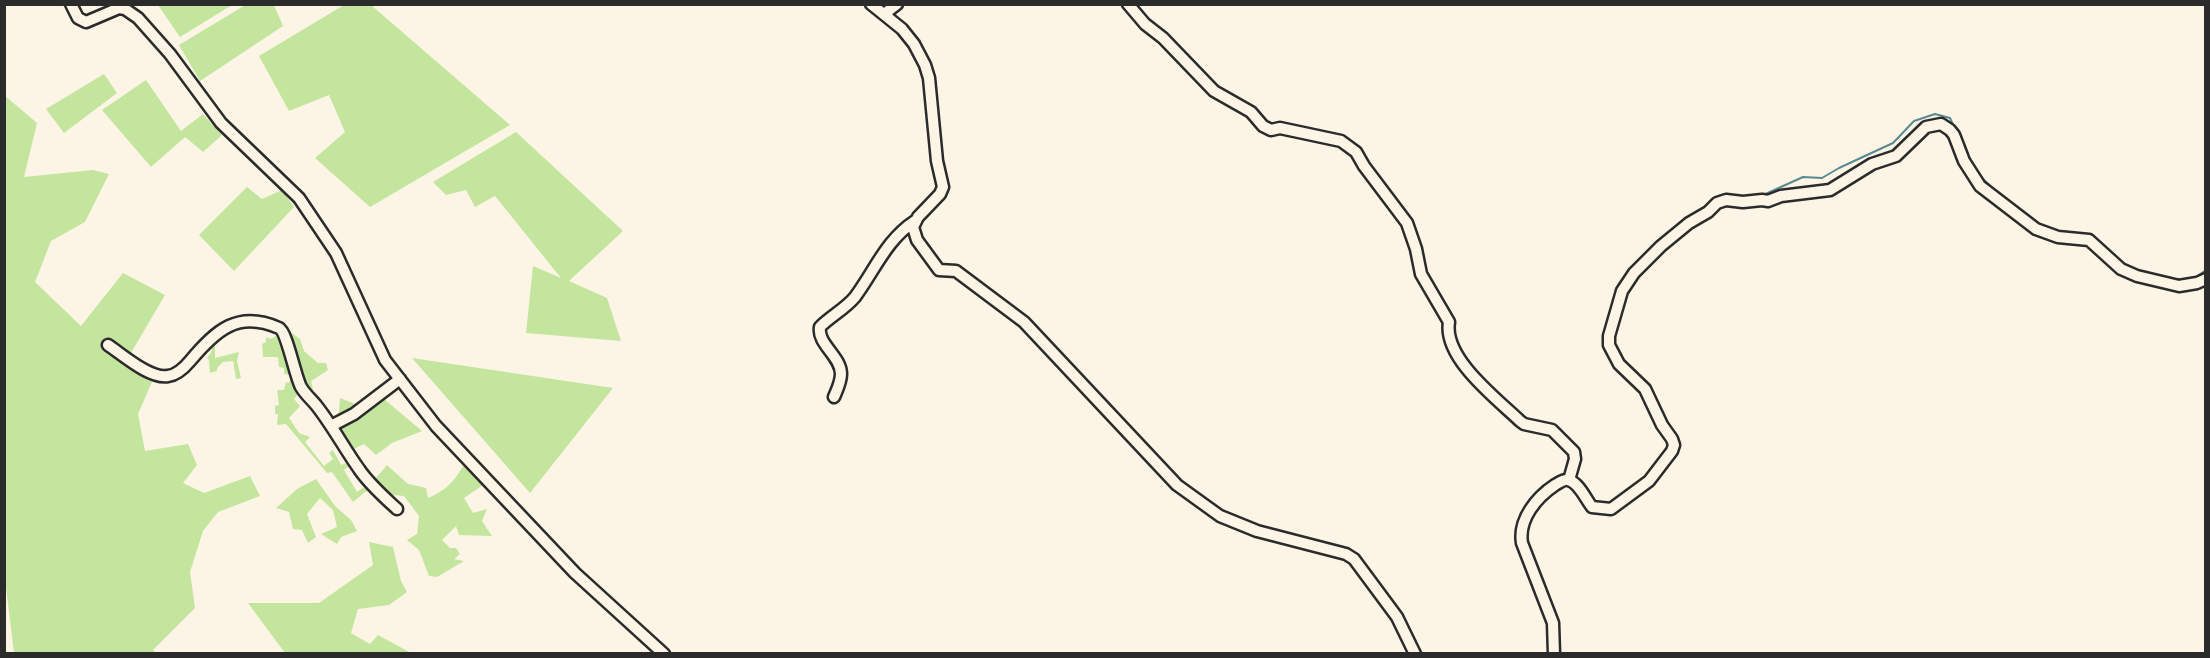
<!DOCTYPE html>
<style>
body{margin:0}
#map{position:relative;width:2210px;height:658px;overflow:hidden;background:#fcf5e5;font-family:Delius,sans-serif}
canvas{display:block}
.frame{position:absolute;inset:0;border:6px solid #2b2b2b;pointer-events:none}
</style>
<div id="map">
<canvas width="2210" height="658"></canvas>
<div class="frame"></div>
</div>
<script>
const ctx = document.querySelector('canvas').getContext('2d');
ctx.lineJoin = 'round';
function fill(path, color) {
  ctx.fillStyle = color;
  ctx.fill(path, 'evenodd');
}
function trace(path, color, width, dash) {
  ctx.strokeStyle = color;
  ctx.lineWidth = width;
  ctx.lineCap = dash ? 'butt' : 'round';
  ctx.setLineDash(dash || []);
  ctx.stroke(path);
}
const green = new Path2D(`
 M 247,4 L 274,5 L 283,26 L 200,81 L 179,45 Z
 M 158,5 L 232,5 L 180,37 Z
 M 344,5 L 371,5 L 510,125 L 370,207 L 315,158 L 345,132 L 329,95 L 289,111 L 259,56 Z
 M 104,74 L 117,93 L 64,133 L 46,109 Z
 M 146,80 L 181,131 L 203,114 L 222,135 L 203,152 L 185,137 L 151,167 L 102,110 Z
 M 4,95 L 37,123 L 24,177 L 93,170 L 109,174 L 85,222 L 51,241 L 35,282 L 81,326 L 123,273 L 165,295 L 128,358 L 155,375 L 138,414 L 145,451 L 188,444 L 197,465 L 183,483 L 204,493 L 250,476 L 260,496 L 218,512 L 203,531 L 190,572 L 195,608 L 153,650 L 155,653 L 14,653 L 4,571 Z
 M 516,132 L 623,231 L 569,281 L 607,298 L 621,341 L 526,333 L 533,266 L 561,278 L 495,196 L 475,207 L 466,190 L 446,195 L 433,182 Z
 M 247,187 L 262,199 L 282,190 L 294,207 L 234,271 L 199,235 Z
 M 280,330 L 301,391 L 294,399 L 300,406 L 289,418 L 299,433 L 310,437 L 305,442 L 324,466 L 333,459 L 329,453 L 333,450 L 341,465 L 351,461 L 353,463 L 344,470 L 357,492 L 367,485 L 369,489 L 353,502 L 332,472 L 327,473 L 286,424 L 277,425 L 278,414 L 275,414 L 275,406 L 279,405 L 277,390 L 284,390 L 286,382 L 289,383 L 291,375 L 284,374 L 284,368 L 279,367 L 278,357 L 263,357 L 262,344 L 266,342 L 266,337 L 271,339 L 277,335 Z
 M 292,333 L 300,339 L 304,351 L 318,363 L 326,363 L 328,370 L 311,381 L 314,393 L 322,400 L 319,404 L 306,393 L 289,351 Z
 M 210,344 L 215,344 L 215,358 L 239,352 L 237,361 L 241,378 L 236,379 L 233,361 L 223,362 L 217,368 L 217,371 L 210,373 L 209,360 L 207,358 L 212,351 Z
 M 412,358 L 613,388 L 530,493 Z
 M 369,394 L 384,399 L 422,431 L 392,443 L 376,455 L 364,444 L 352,450 L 338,422 L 340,398 L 358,405 Z
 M 387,465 L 408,484 L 426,488 L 428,498 C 445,491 454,482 463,466 L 486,483 L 464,498 L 473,513 L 487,509 L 482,521 L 492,536 L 459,535 L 456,526 L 442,540 L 450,548 L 456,548 L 460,554 L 454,559 L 464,561 L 437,577 L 429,576 L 419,550 L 407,540 L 417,534 L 419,516 L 404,496 L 393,495 L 375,479 Z
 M 316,479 L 335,506 L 351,520 L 357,531 L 341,537 L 337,544 L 321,534 L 337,527 L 333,510 L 320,498 L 307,514 L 316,537 L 308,543 L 302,530 L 293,529 L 289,512 L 276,508 L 297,489 Z
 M 369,542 L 393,547 L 401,581 L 407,592 L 389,605 L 358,609 L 351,633 L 370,644 L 378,635 L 411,653 L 285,653 L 248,603 L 319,603 L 373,565 Z`);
const stream = new Path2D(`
 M 1978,174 L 1995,191
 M 1761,196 L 1803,177 L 1822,178 L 1839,168 L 1893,143 L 1914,121 L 1935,114 L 1950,118 L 1955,129
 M 2092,236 L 2095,237 L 2100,244
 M 2170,279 L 2185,280
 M 2193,279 L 2206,270`);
const minor = new Path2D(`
 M 71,4 L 78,18 L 86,22 L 119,8 L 125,9 L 138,18 L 170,54 L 221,123 L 299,198 L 336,253 L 385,360 L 436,426 L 575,573 L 664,654
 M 871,4 L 902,29 L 914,44 L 925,65 L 929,78 L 937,161 L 943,187 L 940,194 L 918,217 L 913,227 L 917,240 L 939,270 L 956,271 L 1024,322 L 1177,485 L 1220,516 L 1257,531 L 1346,554 L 1354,559 L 1397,617 L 1415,654
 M 1128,4 L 1145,24 L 1163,38 L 1214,91 L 1251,112 L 1263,126 L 1271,130 L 1280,128 L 1341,141 L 1356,152 L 1364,166 L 1407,223 L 1416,249 L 1421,274 L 1449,322 C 1443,358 1496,398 1520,421 L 1524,424 L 1552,430 L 1574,452 L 1575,459 L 1569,480
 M 887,16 L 888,11 L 897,4
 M 108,345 C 123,355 150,379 168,376 C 177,375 185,367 190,361 C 216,330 238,310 279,328 C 287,332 295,376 301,387 C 305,394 311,399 316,405 C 332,425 344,448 359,469 C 369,484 384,497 397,509
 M 834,397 C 837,390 841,382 841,374 C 841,356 817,344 820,327 C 831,316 845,309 855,297 C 875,270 886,240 915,221
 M 331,426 L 354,414 L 400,379
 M 1554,654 L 1553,623 L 1522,543 C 1518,519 1537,497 1555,485 C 1559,483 1563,479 1568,480 C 1579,482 1586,500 1592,507 L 1611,509 L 1649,481 L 1672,451 L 1674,445 L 1672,439 L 1662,425 L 1645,389 L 1619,364 L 1609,345 L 1609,336 L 1622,291 L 1634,273 L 1661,246 L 1689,223 L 1708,212 L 1717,203 L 1726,200 L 1743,202 L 1762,200 L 1768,201 L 1781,196 L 1830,190 L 1872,164 L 1896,156 L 1926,127 L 1941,124 L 1950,130 L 1954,135 L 1964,161 L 1980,186 L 2036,229 L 2058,237 L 2089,240 L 2121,269 L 2137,276 L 2179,286 L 2197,283 L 2206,279`);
fill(green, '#c4e59d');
trace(stream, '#598991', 2);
trace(minor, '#2b2b2b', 15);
trace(minor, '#fcf5e5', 10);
</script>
